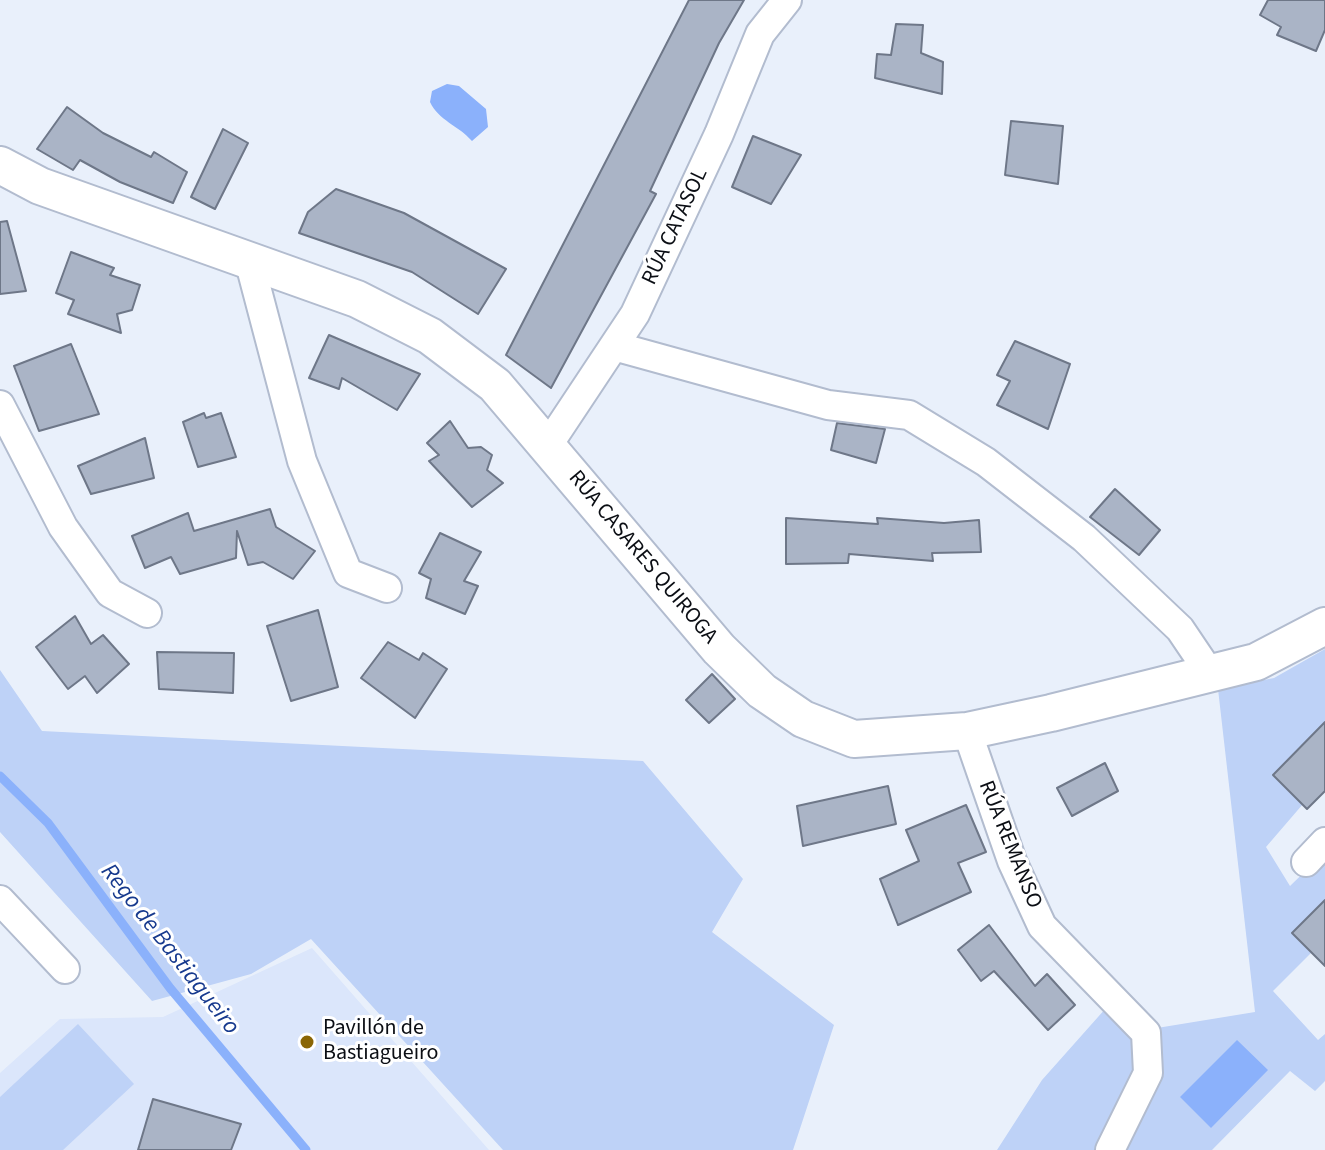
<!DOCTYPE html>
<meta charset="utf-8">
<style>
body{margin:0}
canvas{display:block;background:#e9f0fb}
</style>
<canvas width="1325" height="1150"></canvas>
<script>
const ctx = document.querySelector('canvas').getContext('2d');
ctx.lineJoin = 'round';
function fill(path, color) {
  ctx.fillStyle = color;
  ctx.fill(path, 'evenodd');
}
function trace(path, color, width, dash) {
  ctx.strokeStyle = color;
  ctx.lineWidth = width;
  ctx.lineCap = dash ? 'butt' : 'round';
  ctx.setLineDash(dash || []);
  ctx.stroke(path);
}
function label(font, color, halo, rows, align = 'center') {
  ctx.font = font + ' "Source Sans 3",sans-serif';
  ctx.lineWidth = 6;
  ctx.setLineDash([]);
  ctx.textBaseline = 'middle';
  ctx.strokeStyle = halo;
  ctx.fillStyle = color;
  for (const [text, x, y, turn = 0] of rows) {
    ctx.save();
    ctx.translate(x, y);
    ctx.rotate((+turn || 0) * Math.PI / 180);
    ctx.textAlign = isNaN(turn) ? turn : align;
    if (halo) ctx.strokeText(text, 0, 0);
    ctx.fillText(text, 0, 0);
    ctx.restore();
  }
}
const built = new Path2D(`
 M 312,948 L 489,1150 L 0,1150 L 0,1073 L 60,1019 L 163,1017 Z`);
const green = new Path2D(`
 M 1325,649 L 1325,722 L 1273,775 L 1303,804 L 1266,847 L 1290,886 L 1325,852 L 1325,900 L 1292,933 L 1311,953 L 1273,991 L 1318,1040 L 1325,1034 L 1325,1081 L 1315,1091 L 1290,1071 L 1212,1150 L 1121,1150 L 1157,1028 L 1255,1012 L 1218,689 L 1274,678 Z
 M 0,670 L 42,731 L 643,761 L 743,879 L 712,932 L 834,1025 L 793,1150 L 503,1150 L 311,939 L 251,974 L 152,1001 L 0,832 Z
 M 1106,1008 L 1133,1039 L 1138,1068 L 1098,1150 L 997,1150 L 1042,1080 Z
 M 78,1024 L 134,1084 L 63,1150 L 0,1150 L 0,1097 Z`);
const water = new Path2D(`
 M 447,84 L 459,86 L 486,109 L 488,127 L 472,141 C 458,125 439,121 430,102 L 432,91 Z
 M 1237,1040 L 1268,1070 L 1211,1128 L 1180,1097 Z`);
const stream = new Path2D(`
 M 0,776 L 48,823 L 170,988 L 306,1150`);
const building = new Path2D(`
 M 689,0 L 744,0 L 719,43 L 650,191 L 656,194 L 551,388 L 506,355 Z
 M 1268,0 L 1325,0 L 1325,30 L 1316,51 L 1277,35 L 1281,27 L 1260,15 Z
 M 896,24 L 923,25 L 921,53 L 943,62 L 942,94 L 875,78 L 877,54 L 891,55 Z
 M 67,107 L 103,133 L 151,157 L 154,152 L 187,172 L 173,203 L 120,182 L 80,160 L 73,170 L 37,149 Z
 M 1011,121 L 1063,126 L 1058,184 L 1005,175 Z
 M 223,129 L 248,143 L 215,209 L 191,197 Z
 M 753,136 L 801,155 L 771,204 L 732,187 Z
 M 336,189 L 404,213 L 506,269 L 478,314 L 412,272 L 299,233 L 308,212 Z
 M 7,221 L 26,291 L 0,294 L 0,222 Z
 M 71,252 L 114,268 L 110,275 L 140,285 L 132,310 L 117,314 L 121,333 L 68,314 L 74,300 L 56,293 Z
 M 329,335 L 420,374 L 397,410 L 342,378 L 339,389 L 309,378 Z
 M 1015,341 L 1070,364 L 1048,429 L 997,405 L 1010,381 L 997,375 Z
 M 71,344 L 99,414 L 39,431 L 14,366 Z
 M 204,413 L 206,418 L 221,413 L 236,457 L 198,467 L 183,422 Z
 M 450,421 L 468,448 L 481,447 L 492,455 L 487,470 L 503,483 L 472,507 L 429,461 L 439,455 L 427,443 Z
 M 837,423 L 885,429 L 876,463 L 831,450 Z
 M 145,438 L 154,478 L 91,494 L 78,466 Z
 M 1115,489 L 1160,530 L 1139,555 L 1090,517 Z
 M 270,509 L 276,527 L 315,551 L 293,579 L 263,562 L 248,565 L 237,531 L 236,558 L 180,574 L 171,557 L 145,568 L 132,536 L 188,513 L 194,531 Z
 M 786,518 L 878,524 L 877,518 L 944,523 L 979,520 L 981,552 L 932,553 L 933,561 L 849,554 L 848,563 L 786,564 Z
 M 440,533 L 481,552 L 464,581 L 478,586 L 465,614 L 426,598 L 431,579 L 419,573 Z
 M 318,610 L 338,687 L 291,701 L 267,626 Z
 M 75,616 L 91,644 L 103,635 L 129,664 L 97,693 L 85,676 L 68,689 L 36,647 Z
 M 388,642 L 419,660 L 423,653 L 447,669 L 415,718 L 361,678 Z
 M 157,652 L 234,653 L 233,693 L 159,689 Z
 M 712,674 L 735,699 L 709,723 L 686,700 Z
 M 1325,722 L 1325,791 L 1307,809 L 1273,775 Z
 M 1105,763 L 1118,791 L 1072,816 L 1057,788 Z
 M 888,786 L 896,824 L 803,846 L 797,806 Z
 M 966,805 L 986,852 L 958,863 L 971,892 L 898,925 L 880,879 L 919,861 L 906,830 Z
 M 1325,900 L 1325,966 L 1292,933 Z
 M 989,925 L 1035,986 L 1047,974 L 1075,1005 L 1048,1030 L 994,971 L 981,981 L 958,950 Z
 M 153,1099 L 241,1124 L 231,1150 L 138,1150 Z`);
const minor = new Path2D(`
 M 249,260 L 302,461 L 348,573 L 387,588
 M 614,346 L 828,405 L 909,415 L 986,462 L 1084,538 L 1180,629 L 1211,675
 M 0,405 L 63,527 L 110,593 L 147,613
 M 548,445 L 635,314 L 719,134 L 760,34 L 787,0
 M 967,731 L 1012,861 L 1042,926 L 1146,1033 L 1148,1073 L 1110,1150
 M 1306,862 L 1325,842
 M 0,900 L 65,969`);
const tertiary = new Path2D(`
 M 0,165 L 40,186 L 357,299 L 430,336 L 495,385 L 719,649 L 762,691 L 803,719 L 854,739 L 967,731 L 1051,713 L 1256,662 L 1325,626`);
const markers = [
 [307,1042,8,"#8a6605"]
];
const streetNames = [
 ["RÚA CATASOL",676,227,-65],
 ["RÚA CASARES QUIROGA",642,558,50],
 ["RÚA REMANSO",1009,845,68]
];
const poiNames = [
 ["Pavillón de",323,1029],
 ["Bastiagueiro",323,1054]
];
const waterNames = [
 ["Rego de Bastiagueiro",169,950,52]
];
fill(built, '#dbe6fb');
fill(green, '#bed2f7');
fill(water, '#8bb1fb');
trace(stream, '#8bb1fb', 9);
fill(building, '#aab4c6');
trace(building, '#6e7788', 2);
trace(minor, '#b2bccf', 32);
trace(tertiary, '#b2bccf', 40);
trace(minor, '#fff', 28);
trace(tertiary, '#fff', 36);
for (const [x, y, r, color] of markers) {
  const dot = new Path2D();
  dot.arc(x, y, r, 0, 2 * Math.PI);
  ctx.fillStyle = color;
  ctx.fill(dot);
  trace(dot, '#fff', 3);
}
label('22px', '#0b0e14', '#fff', streetNames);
label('22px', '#0b0e14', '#fff', poiNames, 'left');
label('italic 24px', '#173a8e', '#fff', waterNames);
</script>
